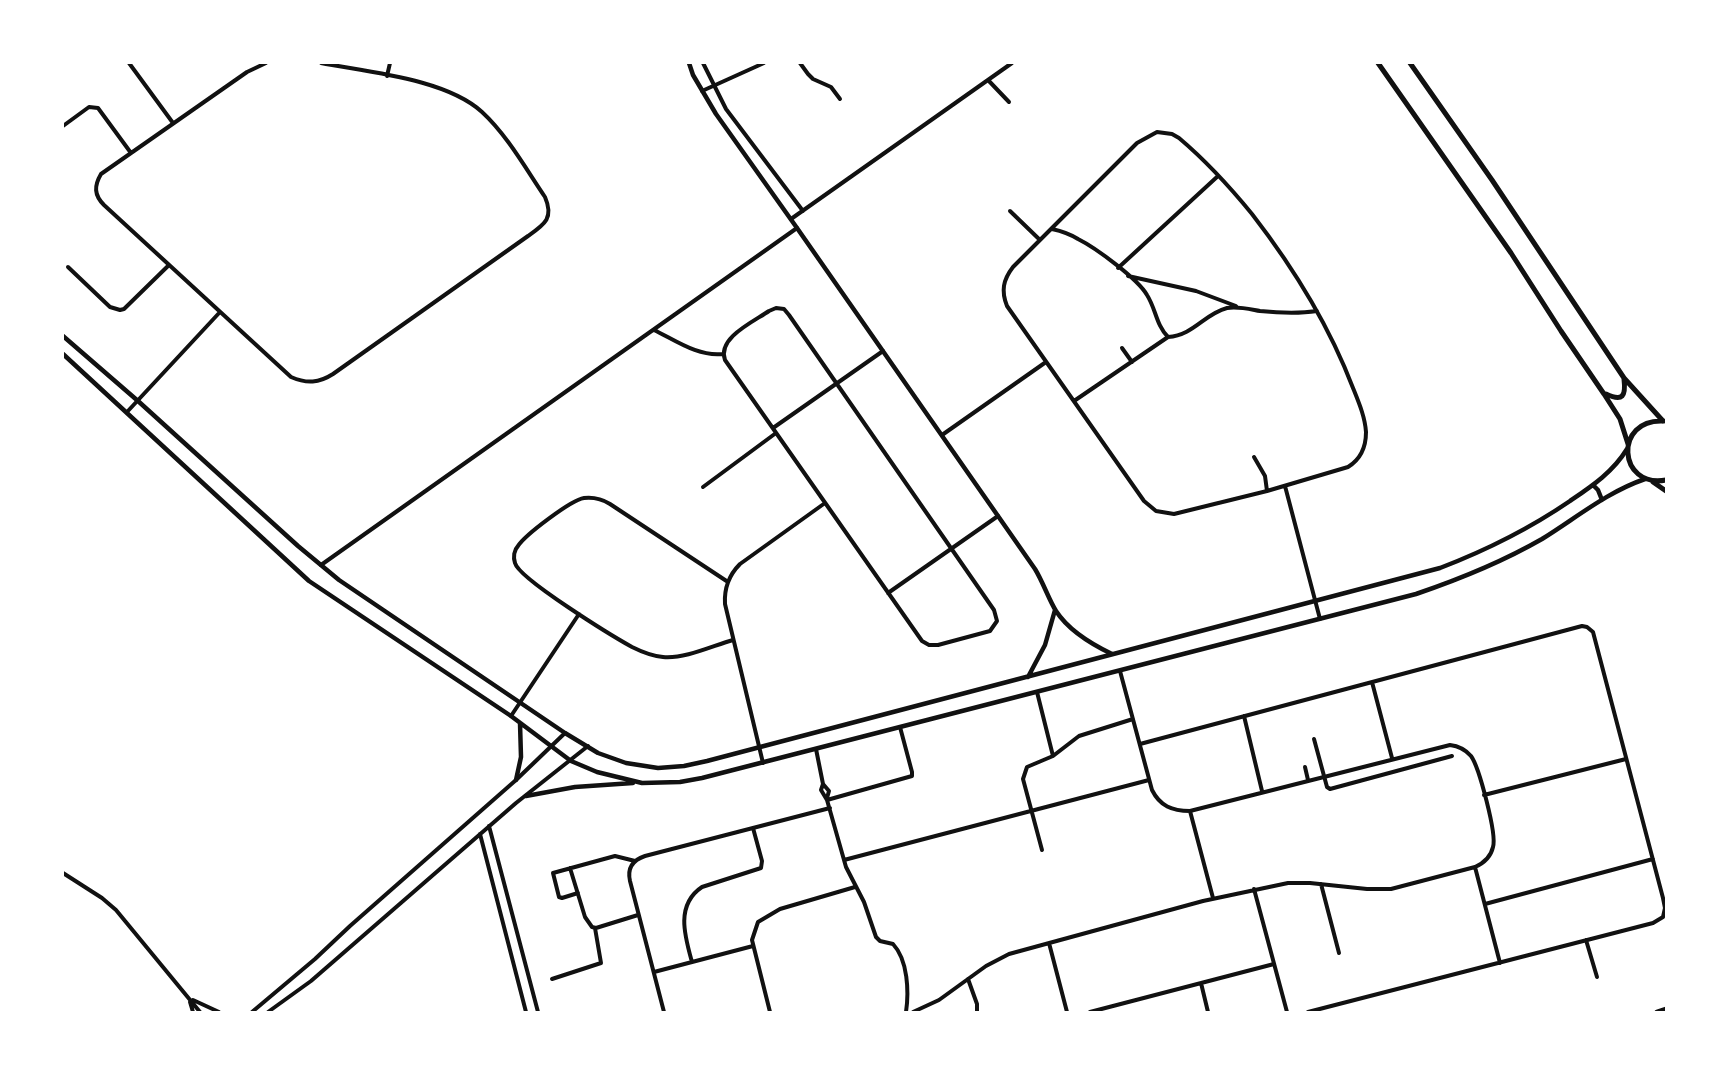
<!DOCTYPE html>
<style>
body{margin:0}
#map{position:relative;width:1729px;height:1075px;overflow:hidden;background:#fff;font-family:"DejaVu Sans",sans-serif}
canvas{display:block}
.frame{position:absolute;inset:0;border:64px solid #fff;pointer-events:none}
</style>
<div id="map">
<canvas width="1729" height="1075"></canvas>
<div class="frame"></div>
</div>
<script>
const ctx = document.querySelector('canvas').getContext('2d');
ctx.lineJoin = 'round';
function trace(path, color, width, dash) {
  ctx.strokeStyle = color;
  ctx.lineWidth = width;
  ctx.lineCap = dash ? 'butt' : 'round';
  ctx.setLineDash(dash || []);
  ctx.stroke(path);
}
const minor = new Path2D(`
 M 129,63 L 173,123
 M 266,63 L 247,72 L 101,174 C 94,186 94,195 104,205 L 291,377 C 307,384 319,383 333,374 L 528,236 C 545,224 554,218 545,197 C 526,169 507,135 482,112 C 446,79 368,72 321,63
 M 703,63 L 726,109 L 803,211
 M 800,63 L 808,74 L 813,79 L 831,87 L 840,99
 M 387,76 L 390,63
 M 988,80 L 1009,102
 M 702,91 L 764,63
 M 63,126 L 89,107 L 98,108 L 131,153
 M 1157,132 L 1172,134 L 1179,138 C 1205,160 1230,187 1252,214 C 1293,267 1329,325 1353,388 C 1359,403 1365,417 1366,432 C 1366,447 1361,459 1348,467 L 1267,491 L 1174,514 L 1156,511 L 1144,501 L 1007,306 C 1001,291 1003,280 1013,267 L 1137,143 Z
 M 1010,211 L 1040,240
 M 791,219 L 1012,63
 M 1052,229 C 1061,231 1070,234 1078,239 C 1096,248 1138,279 1147,295 C 1156,309 1156,325 1168,337
 M 68,267 L 110,307 L 120,310 L 124,309 L 169,265
 M 1118,268 L 1218,176
 M 1128,276 L 1196,291 L 1236,306
 M 776,308 L 784,309 L 789,315 L 994,610 L 997,621 L 990,631 L 938,645 L 929,645 L 922,641 L 725,360 C 717,338 753,322 769,311 Z
 M 654,330 C 675,340 698,357 723,354
 M 1122,348 L 1132,362
 M 1074,401 L 1168,337 C 1194,335 1204,314 1227,308 C 1238,306 1249,309 1260,311 C 1279,313 1298,314 1317,311
 M 127,412 L 220,312
 M 773,428 L 883,351
 M 942,435 L 1046,362
 M 1254,457 L 1265,476 L 1267,491
 M 1285,486 L 1320,619
 M 703,487 L 776,433
 M 321,565 L 797,228
 M 728,582 L 610,504 C 602,499 593,497 584,498 C 571,500 525,535 518,546 C 514,550 513,557 515,563 C 519,579 614,637 632,647 C 642,652 652,656 663,657 C 685,659 712,646 733,640
 M 888,593 L 998,516
 M 1372,682 L 1392,758
 M 1037,692 L 1053,756
 M 511,716 L 579,614
 M 1244,716 L 1262,791
 M 1314,739 L 1327,787 L 1330,789 L 1452,756
 M 1140,744 L 1582,626 L 1587,627 L 1593,632 L 1663,898 L 1665,908 L 1663,917 L 1653,923 L 1308,1012
 M 816,749 L 823,784 L 821,790 L 827,800 L 846,867 L 864,902 L 876,937 L 880,941 L 893,944 C 908,960 909,992 906,1012
 M 763,763 L 725,604 C 724,588 729,575 740,564 L 825,503
 M 1305,767 L 1308,780
 M 823,784 L 829,791 L 827,798
 M 1484,795 L 1626,759
 M 827,800 L 912,776 L 912,772 L 900,727
 M 1190,811 L 1213,898
 M 489,826 L 538,1012
 M 480,834 L 526,1012
 M 1042,850 L 1023,779 L 1027,767 L 1053,756 L 1079,736 L 1133,719
 M 844,860 L 1149,780
 M 1475,867 L 1500,963
 M 570,868 L 585,917 L 592,927 L 596,928 L 638,915
 M 63,873 L 102,898 L 116,910 L 200,1012
 M 1321,884 L 1339,953
 M 1254,889 L 1287,1012
 M 578,893 L 562,898 L 559,897 L 553,873 L 615,856 L 635,861
 M 1485,904 L 1653,859
 M 1586,940 L 1597,977
 M 1049,943 L 1067,1012
 M 692,962 C 685,937 675,905 702,887 L 761,868 L 762,861 L 753,828
 M 654,972 L 753,946
 M 552,979 L 601,963 L 595,928
 M 968,979 L 977,1004 L 977,1012
 M 1201,983 L 1208,1012
 M 193,1000 L 219,1012
 M 190,1002 L 193,1012
 M 252,1012 L 315,959 L 350,926 L 516,780 L 565,733
 M 268,1012 L 311,981 L 516,803 L 588,746
 M 664,1012 L 630,881 C 627,868 633,860 645,856 L 830,808
 M 770,1012 L 752,940 L 758,922 L 780,909 L 855,887
 M 913,1012 L 939,1000 L 986,966 L 1009,954 L 1203,901 L 1288,883 L 1310,883 L 1367,889 L 1391,889 L 1475,867 C 1484,863 1491,856 1493,847 C 1497,834 1479,767 1471,756 C 1465,749 1458,746 1450,745 L 1190,811 C 1172,811 1160,806 1152,790 L 1120,671
 M 1090,1012 L 1274,964`);
const tertiary = new Path2D(`
 M 689,63 L 693,75 L 716,114 L 797,228 L 1035,569 C 1043,582 1049,600 1056,611 C 1069,631 1091,644 1112,654
 M 63,336 L 138,401 L 298,546 L 339,580 L 565,733 L 598,753 L 626,763 L 658,768 L 684,766 L 707,761 L 1440,568 C 1487,550 1529,529 1570,501 C 1592,486 1613,472 1627,449
 M 63,354 L 309,581 L 511,716 L 571,761 L 597,772 L 642,783 L 680,782 L 702,778 L 1416,594 C 1460,579 1502,562 1542,539 C 1576,518 1607,492 1645,479
 M 1593,485 L 1598,490 L 1602,500
 M 1028,677 L 1045,645 L 1055,610
 M 516,780 L 521,757 L 520,723
 M 526,796 L 575,787 L 633,783`);
const secondary = new Path2D(`
 M 1378,63 L 1511,253 L 1561,331 L 1604,394 L 1620,419 L 1628,444
 M 1410,63 L 1492,180 L 1624,378 L 1663,421
 M 1606,394 C 1623,402 1626,396 1624,379
 M 1664,421 C 1613,418 1618,489 1666,480
 M 1653,482 L 1666,491
 M 1657,1012 L 1666,1009`);
trace(minor, '#111', 4);
trace(tertiary, '#111', 4.5);
trace(secondary, '#111', 5);
</script>
